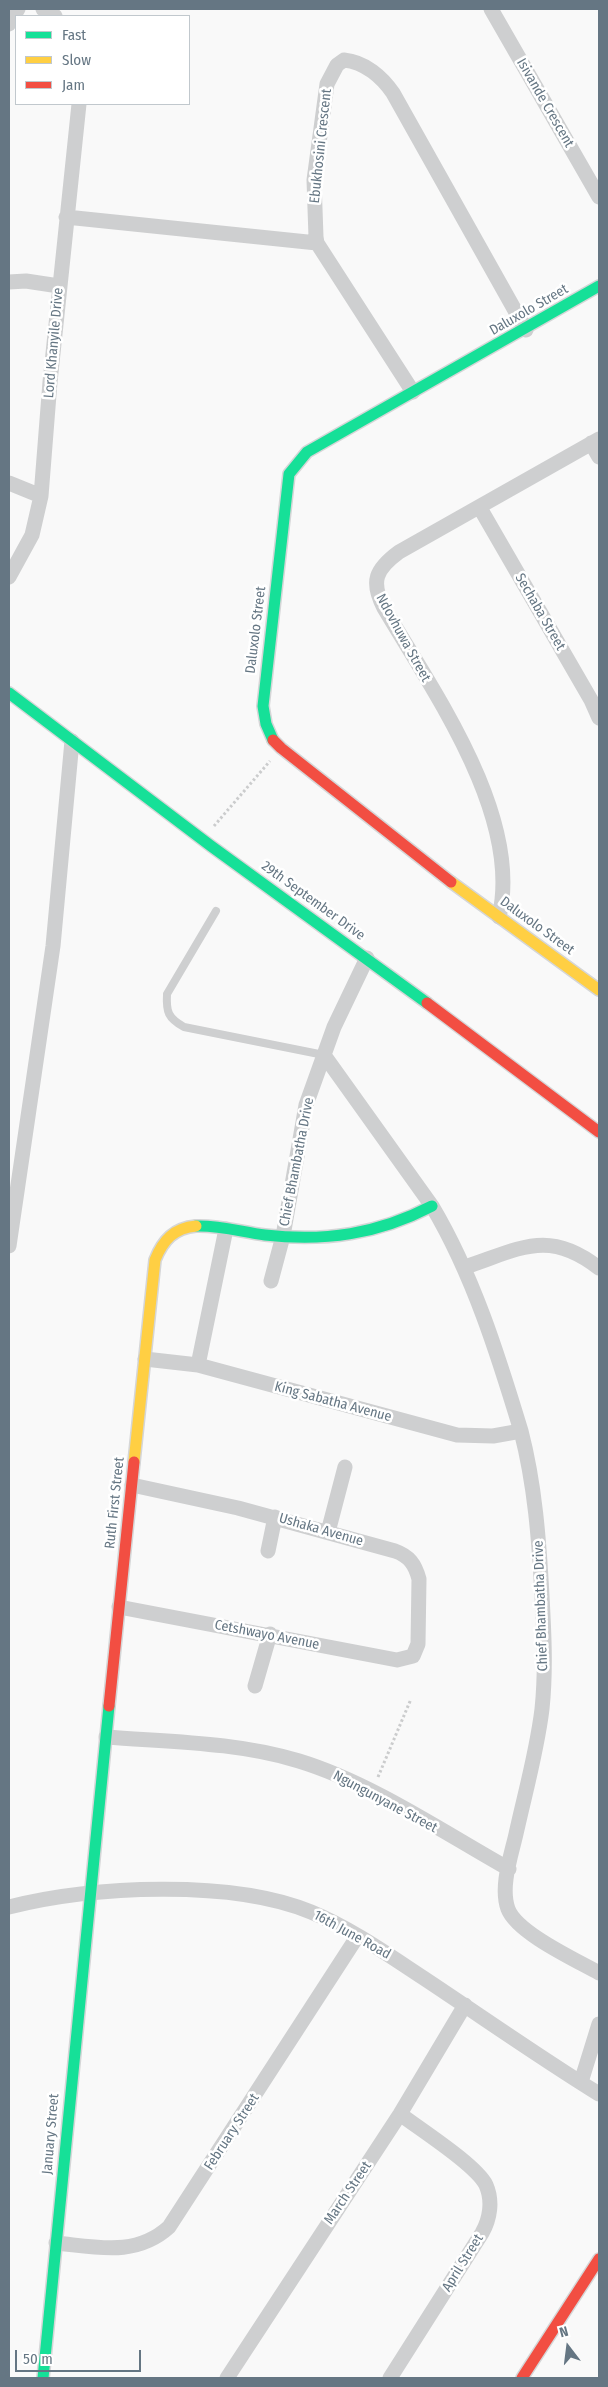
<!DOCTYPE html>
<style>
body{margin:0}
#map{position:relative;width:608px;height:2387px;overflow:hidden;background:#f9f9f9;font-family:"Fira Sans Condensed",sans-serif}
canvas{display:block}
.frame{position:absolute;inset:0;border:10px solid #657683;pointer-events:none}
.legend{position:absolute;left:15px;top:15px;width:175px;height:90px;box-sizing:border-box;background:#fff;border:1px solid #c1c8cd;margin:0;padding:6px 9px;list-style:none;font-size:15px;color:#657683}
.legend li{display:flex;align-items:center;gap:10px;height:25px}
.legend b{width:25px;border:1px solid #c1c8cd}
.north{position:absolute;left:543px;top:2322px;width:50px;height:50px;-webkit-text-stroke:4px #fff;paint-order:stroke;rotate:345deg;font-size:14px;font-weight:700;line-height:20px;text-align:center;color:#657683}
.north::after{content:'';display:block;margin:auto;width:18px;height:22px;background:#657683;clip-path:polygon(50% 0,100% 100%,50% 72%,0 100%)}
.scale{position:absolute;left:15px;top:2350px;width:126px;height:22px;box-sizing:border-box;border:2px solid #657683;border-top:0;padding-left:6px;font-size:15px;line-height:18px;white-space:nowrap;color:#657683;-webkit-text-stroke:4px #fff;paint-order:stroke}
</style>
<div id="map">
<canvas width="608" height="2387"></canvas>
<div class="frame"></div>
<ul class="legend">
<li><b style="height:6px;background:#16e098"></b>Fast</li>
<li><b style="height:6px;background:#ffcf43"></b>Slow</li>
<li><b style="height:6px;background:#f24e42"></b>Jam</li>
</ul>
<div class="north">N</div>
<div class="scale">50 m</div>
</div>
<script>
const ctx = document.querySelector('canvas').getContext('2d');
ctx.lineJoin = 'round';
function trace(path, color, width, dash) {
  ctx.strokeStyle = color;
  ctx.lineWidth = width;
  ctx.lineCap = dash ? 'butt' : 'round';
  ctx.setLineDash(dash || []);
  ctx.stroke(path);
}
function label(font, color, halo, rows, align = 'center') {
  ctx.font = font + ' "Fira Sans Condensed",sans-serif';
  ctx.lineWidth = 5;
  ctx.setLineDash([]);
  ctx.textBaseline = 'middle';
  ctx.strokeStyle = halo;
  ctx.fillStyle = color;
  for (const [text, x, y, turn = 0] of rows) {
    ctx.save();
    ctx.translate(x, y);
    ctx.rotate((+turn || 0) * Math.PI / 180);
    ctx.textAlign = isNaN(turn) ? turn : align;
    if (halo) ctx.strokeText(text, 0, 0);
    ctx.fillText(text, 0, 0);
    ctx.restore();
  }
}
const path = new Path2D(`
 M 214,826 L 270,761
 M 378,1777 L 411,1699`);
const lane = new Path2D(`
 M 216,911 L 167,994 C 166,1012 168,1018 184,1027 L 324,1055`);
const street = new Path2D(`
 M 43,9 L 55,16
 M 491,9 L 599,197
 M 9,24 L 18,9
 M 66,217 L 317,243
 M 9,282 L 26,281 L 59,286
 M 413,392 L 317,243 L 316,237 L 314,180 L 327,84 L 337,65 L 344,60 C 365,62 382,77 393,93 L 526,330
 M 591,443 L 599,457
 M 9,483 L 41,496
 M 480,508 L 591,700 L 599,718
 M 9,577 L 32,535 L 41,496 L 50,382 L 79,104
 M 499,917 C 523,817 433,691 384,608 C 370,581 376,569 399,552 L 599,439
 M 324,1055 L 432,1206 C 473,1275 498,1355 521,1431 C 535,1485 539,1540 542,1596 C 544,1633 546,1671 542,1709 C 537,1751 525,1793 516,1834 C 511,1856 500,1887 508,1909 C 517,1933 576,1960 599,1973
 M 9,1246 L 53,946 L 72,741
 M 465,1267 C 520,1249 548,1228 599,1268
 M 271,1281 L 283,1236 L 306,1105 L 334,1027 L 367,958
 M 145,1359 L 198,1365 L 457,1435 L 493,1436 L 521,1431
 M 198,1365 L 226,1229
 M 328,1532 L 345,1467
 M 268,1551 L 275,1517
 M 119,1607 L 397,1660 L 413,1656 L 418,1644 L 419,1579 C 415,1564 409,1556 395,1551 L 238,1508 L 132,1485
 M 255,1686 L 270,1634
 M 106,1737 C 170,1742 237,1742 299,1761 C 371,1783 443,1832 509,1869
 M 9,1907 C 92,1886 231,1879 311,1912 C 350,1928 387,1954 422,1977 C 481,2016 539,2057 599,2094
 M 581,2082 L 599,2024
 M 56,2243 C 97,2247 136,2257 169,2227 L 357,1937
 M 227,2378 L 400,2114 L 465,2005
 M 390,2378 L 482,2233 C 490,2219 493,2201 486,2185 C 476,2165 421,2130 400,2114`);
const fast = new Path2D(`
 M 9,693 L 211,846 L 427,1003
 M 273,740 L 266,724 L 263,706 L 289,474 L 307,452 L 599,286
 M 196,1226 C 219,1225 242,1232 265,1235 C 325,1242 378,1234 432,1206
 M 43,2378 L 109,1706`);
const slow = new Path2D(`
 M 451,882 L 599,990
 M 134,1462 L 155,1260 C 163,1240 174,1228 196,1226`);
const jam = new Path2D(`
 M 273,740 L 281,748 L 451,882
 M 427,1003 L 599,1132
 M 109,1706 L 134,1462
 M 522,2378 L 599,2259`);
const streetNames = [
 ["Isivande Crescent",545,103,60],
 ["Ebukhosini Crescent",321,146,-84],
 ["Daluxolo Street",529,310,-30],
 ["Lord Khanyile Drive",54,343,-85],
 ["Sechaba Street",540,612,60],
 ["Daluxolo Street",256,630,-83],
 ["Ndovhuwa Street",403,638,61],
 ["29th September Drive",313,901,36],
 ["Daluxolo Street",537,926,36],
 ["Chief Bhambatha Drive",297,1162,-79],
 ["King Sabatha Avenue",333,1402,15],
 ["Ruth First Street",115,1503,-84],
 ["Ushaka Avenue",321,1530,16],
 ["Chief Bhambatha Drive",541,1606,-92],
 ["Cetshwayo Avenue",267,1635,11],
 ["Ngungunyane Street",385,1802,28],
 ["16th June Road",352,1935,29],
 ["February Street",232,2132,-57],
 ["January Street",51,2134,-85],
 ["March Street",348,2193,-56],
 ["April Street",463,2263,-58]
];
trace(fast, '#d5d6d7', 14);
trace(slow, '#d5d6d7', 14);
trace(jam, '#d5d6d7', 14);
trace(path, '#cbcccd', 3, [2.5, 2.5]);
trace(lane, '#cecfd0', 8);
trace(street, '#cecfd0', 15);
trace(fast, '#16e098', 11);
trace(slow, '#ffcf43', 11);
trace(jam, '#f24e42', 11);
label('14px', '#657683', '#fff', streetNames);
</script>
